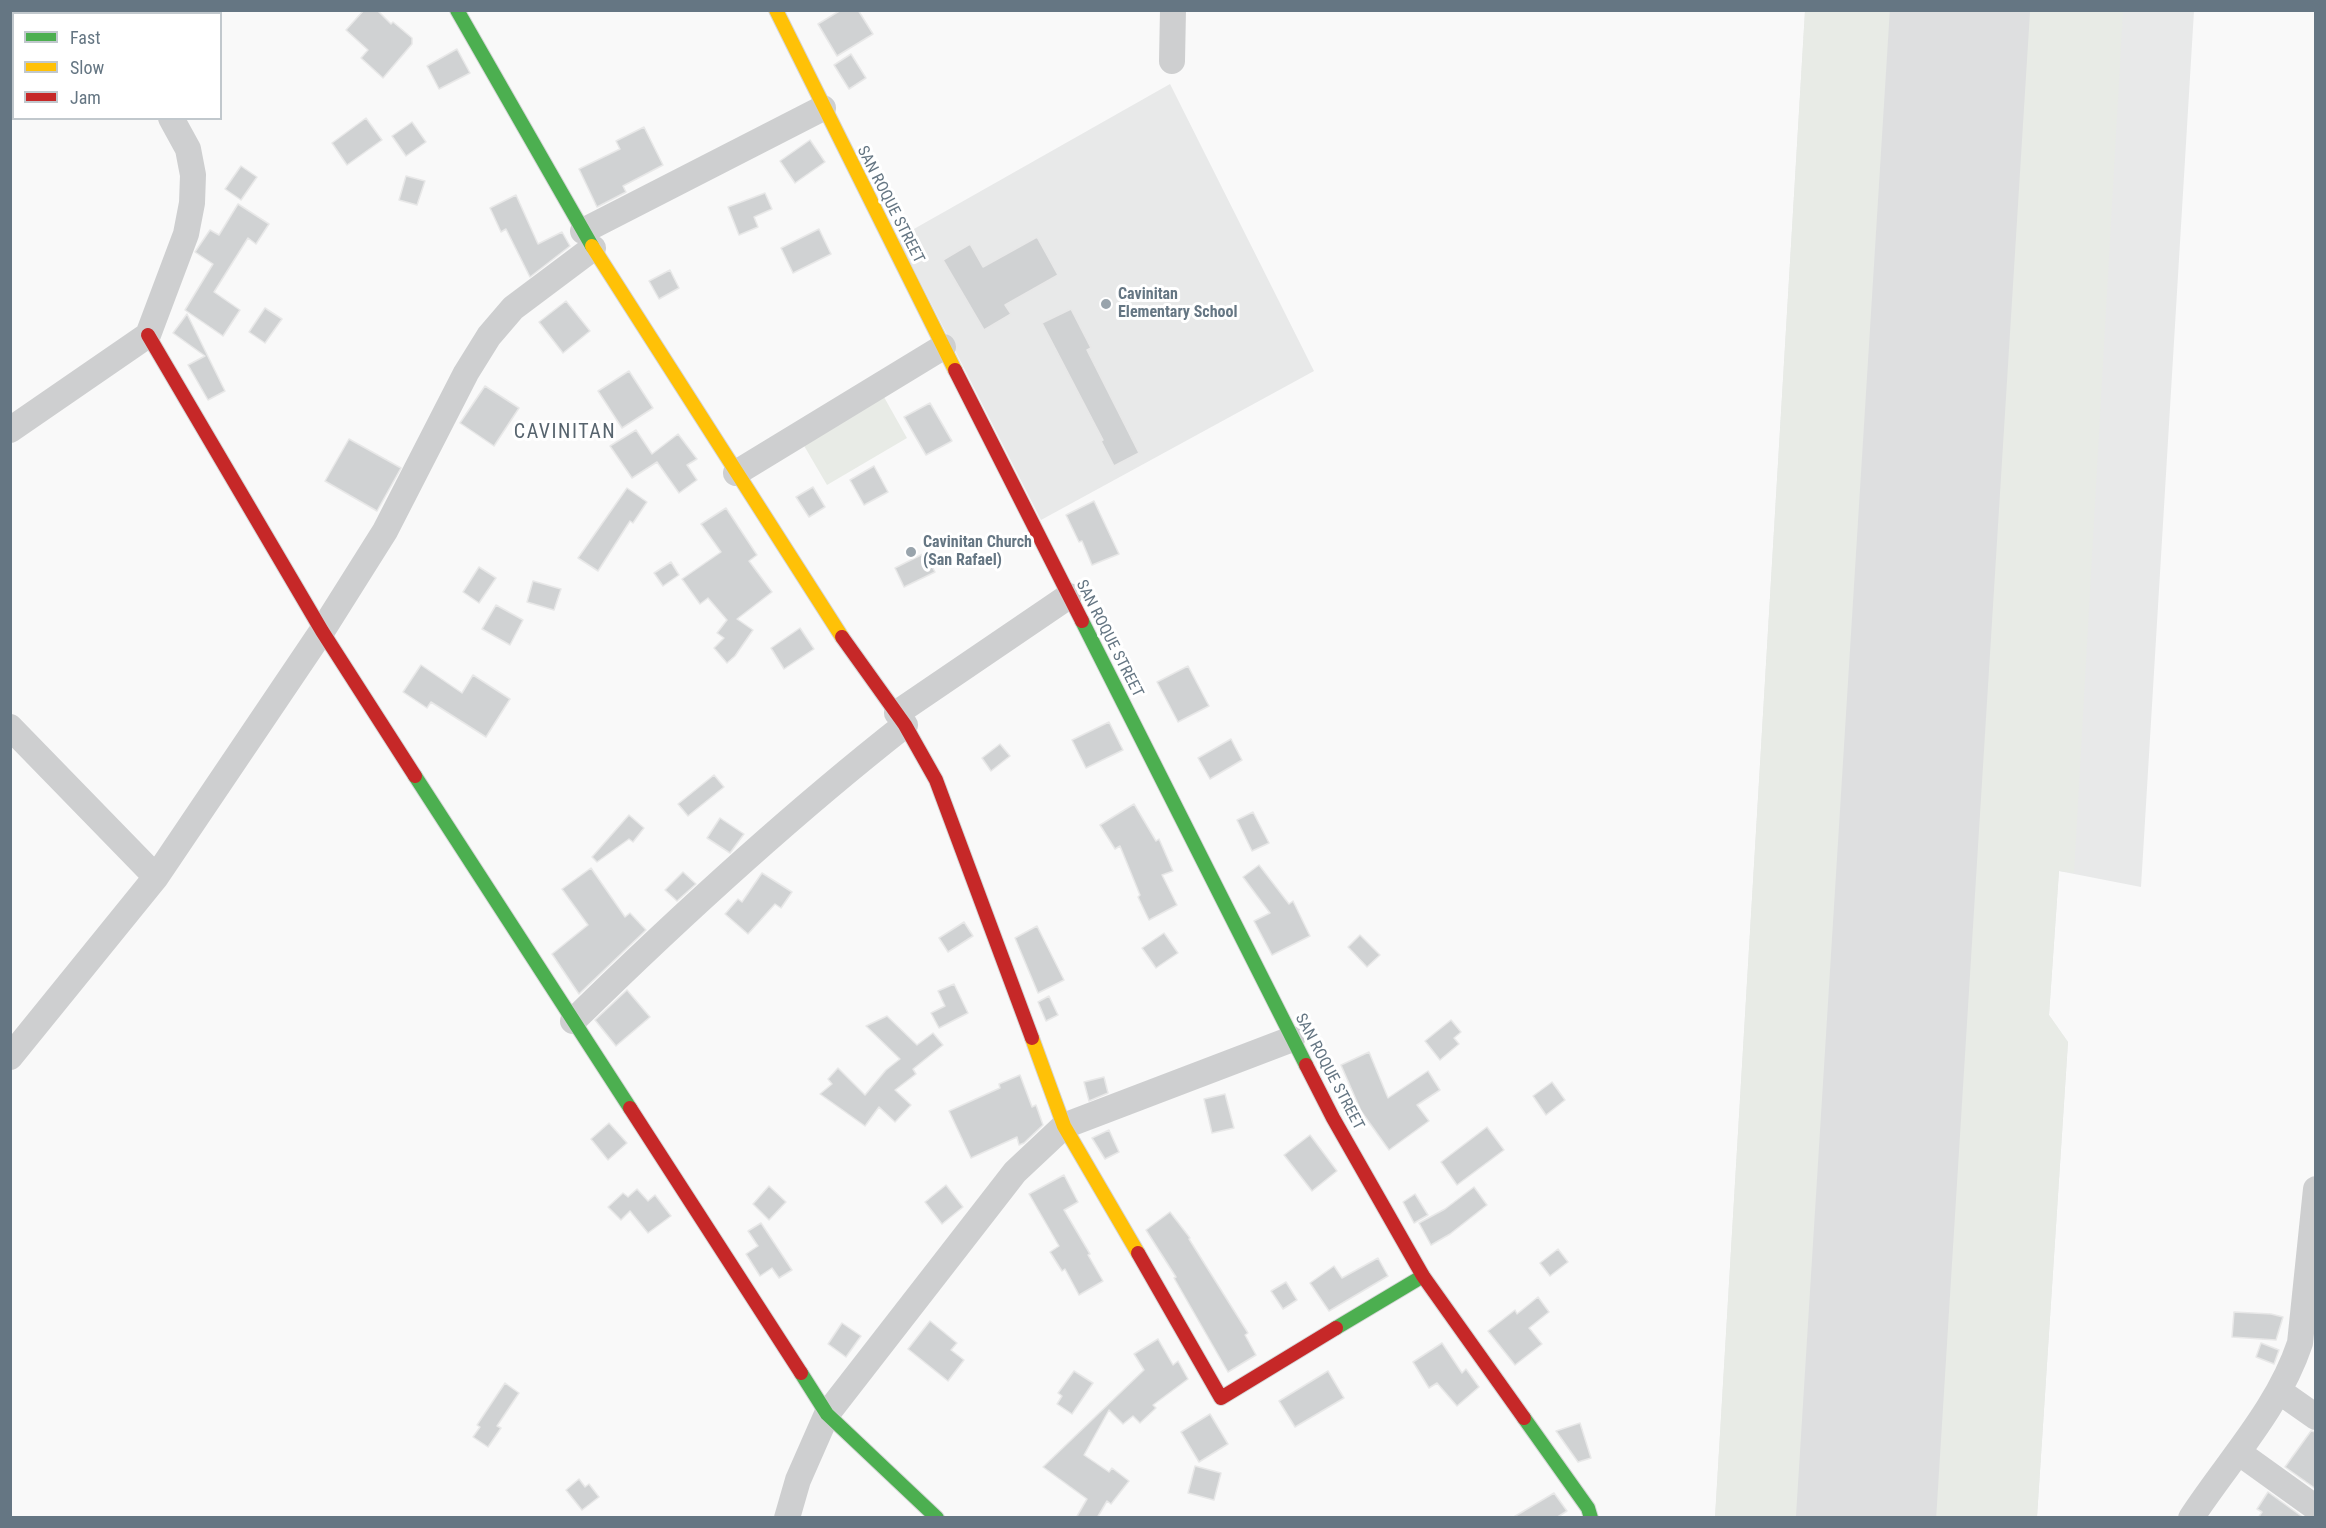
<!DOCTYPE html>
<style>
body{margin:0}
#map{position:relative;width:2326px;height:1528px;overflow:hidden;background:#f9f9f9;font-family:"Roboto Condensed",sans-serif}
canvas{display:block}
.frame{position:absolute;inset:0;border:12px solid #657683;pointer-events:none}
.legend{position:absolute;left:12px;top:12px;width:210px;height:108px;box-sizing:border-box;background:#fff;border:2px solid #c1c8cd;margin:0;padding:8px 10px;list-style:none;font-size:18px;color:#657683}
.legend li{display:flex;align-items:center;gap:12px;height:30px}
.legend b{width:30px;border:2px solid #c1c8cd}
</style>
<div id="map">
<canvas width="2326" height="1528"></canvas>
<div class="frame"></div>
<ul class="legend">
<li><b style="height:8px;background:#4caf50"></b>Fast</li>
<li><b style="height:8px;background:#ffc107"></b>Slow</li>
<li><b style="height:8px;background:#c62828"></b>Jam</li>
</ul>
</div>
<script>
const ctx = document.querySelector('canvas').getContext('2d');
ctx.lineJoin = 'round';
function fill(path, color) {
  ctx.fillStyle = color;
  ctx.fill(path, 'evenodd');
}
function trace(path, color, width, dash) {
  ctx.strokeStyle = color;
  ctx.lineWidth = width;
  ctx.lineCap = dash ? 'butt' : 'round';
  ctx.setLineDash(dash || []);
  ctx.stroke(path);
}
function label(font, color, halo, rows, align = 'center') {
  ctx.font = font + ' "Roboto Condensed",sans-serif';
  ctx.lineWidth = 6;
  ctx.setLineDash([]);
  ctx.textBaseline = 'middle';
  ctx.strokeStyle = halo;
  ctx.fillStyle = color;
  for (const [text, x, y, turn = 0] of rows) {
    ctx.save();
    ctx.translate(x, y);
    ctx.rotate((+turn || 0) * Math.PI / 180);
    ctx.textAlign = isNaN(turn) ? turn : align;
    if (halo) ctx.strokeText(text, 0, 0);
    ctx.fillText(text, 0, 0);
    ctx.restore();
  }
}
const built = new Path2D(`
 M 1805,11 L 2194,11 L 2141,887 L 2059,871 L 2049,1015 L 2068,1042 L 2037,1517 L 1715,1518 Z
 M 1170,84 L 1314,371 L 1041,520 L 898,238 Z`);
const green = new Path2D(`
 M 1805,11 L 1907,11 L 1806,1517 L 1715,1517 Z
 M 2011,11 L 2123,11 L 2074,873 L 2059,871 L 2049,1015 L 2068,1042 L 2037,1517 L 1925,1517 Z
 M 884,397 L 907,438 L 827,485 L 803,444 Z`);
const runway = new Path2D(`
 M 1866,1518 L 1960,10`);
const building = new Path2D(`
 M 364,10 L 377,10 L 391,24 L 393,22 L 412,38 L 412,44 L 383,78 L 361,58 L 368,50 L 346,30 Z
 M 841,10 L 858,10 L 873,34 L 837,56 L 818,24 Z
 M 457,49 L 470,73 L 439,89 L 427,66 Z
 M 851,54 L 866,78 L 849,89 L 834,65 Z
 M 366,118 L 382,140 L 347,165 L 332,143 Z
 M 412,122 L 426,142 L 406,156 L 392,136 Z
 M 644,127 L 663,165 L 623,186 L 626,192 L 597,207 L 579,169 L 620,149 L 616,141 Z
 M 810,140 L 825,162 L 795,183 L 780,161 Z
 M 241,166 L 257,177 L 241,200 L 225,189 Z
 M 406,176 L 425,181 L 417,205 L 399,200 Z
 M 765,193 L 772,209 L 754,217 L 758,227 L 739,235 L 728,207 Z
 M 516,195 L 538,244 L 562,232 L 570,246 L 530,277 L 506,229 L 501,232 L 490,208 Z
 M 238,204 L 269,224 L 256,244 L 248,238 L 214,292 L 240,310 L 223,336 L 185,310 L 213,264 L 195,252 L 210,230 L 219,235 Z
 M 819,229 L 831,254 L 793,273 L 781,248 Z
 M 1037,237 L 1058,275 L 1005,305 L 1011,314 L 984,330 L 943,260 L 970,244 L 983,267 Z
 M 670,270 L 679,288 L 659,299 L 649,281 Z
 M 566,301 L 590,331 L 563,353 L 539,322 Z
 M 265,308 L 282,319 L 265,343 L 249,332 Z
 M 1071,309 L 1091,348 L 1087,350 L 1139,453 L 1114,466 L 1101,441 L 1103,440 L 1042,323 Z
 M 187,314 L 225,391 L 208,400 L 188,365 L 205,356 L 173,333 Z
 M 629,371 L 653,408 L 622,428 L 598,391 Z
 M 485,386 L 519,408 L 494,446 L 460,423 Z
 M 930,403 L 952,441 L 926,455 L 904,417 Z
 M 636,430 L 652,454 L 678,434 L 697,459 L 687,465 L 697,480 L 679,493 L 657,462 L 632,478 L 610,446 Z
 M 349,439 L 401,468 L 377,511 L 325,481 Z
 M 874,466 L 888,492 L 864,505 L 850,480 Z
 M 813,487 L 825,507 L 809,517 L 796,497 Z
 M 627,488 L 647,502 L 633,523 L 630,521 L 598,571 L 578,558 Z
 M 1094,501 L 1119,554 L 1092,565 L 1082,541 L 1079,542 L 1066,515 Z
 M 726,508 L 757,555 L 749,561 L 772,592 L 737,619 L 753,630 L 735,656 L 727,663 L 714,648 L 724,638 L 717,633 L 727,620 L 708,598 L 700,604 L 682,579 L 721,552 L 701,524 Z
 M 925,553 L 935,572 L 904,587 L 895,568 Z
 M 671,562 L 679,575 L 663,586 L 654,573 Z
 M 479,567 L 496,578 L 479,603 L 463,592 Z
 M 533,581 L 561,589 L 554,610 L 527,602 Z
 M 496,605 L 523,620 L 510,645 L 482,629 Z
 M 800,628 L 814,649 L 784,669 L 771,648 Z
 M 421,665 L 462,693 L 473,675 L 510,699 L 486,737 L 431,702 L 427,708 L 403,692 Z
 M 1188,666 L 1209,706 L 1178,722 L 1157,682 Z
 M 1109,722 L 1123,750 L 1086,768 L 1072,740 Z
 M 1231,739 L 1242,760 L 1210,779 L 1198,758 Z
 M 1000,744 L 1010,756 L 991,771 L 982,758 Z
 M 714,775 L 724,787 L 688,816 L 678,804 Z
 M 1134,804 L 1156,841 L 1159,839 L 1173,871 L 1162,875 L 1177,905 L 1149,920 L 1138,897 L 1140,895 L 1120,846 L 1115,849 L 1100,825 Z
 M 1253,812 L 1269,843 L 1252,851 L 1237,820 Z
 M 629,815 L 644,828 L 633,842 L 629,839 L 597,862 L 592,857 Z
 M 720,818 L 744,834 L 730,853 L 707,838 Z
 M 1259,865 L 1289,904 L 1293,901 L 1310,936 L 1272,955 L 1254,921 L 1270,913 L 1243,877 Z
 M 591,868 L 625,917 L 630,913 L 646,930 L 579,994 L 552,954 L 588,925 L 562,889 Z
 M 683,872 L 696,884 L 677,901 L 665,890 Z
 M 762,873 L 792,892 L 781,908 L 775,904 L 748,934 L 725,914 L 738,899 L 742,902 Z
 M 964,922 L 973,936 L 948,952 L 939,938 Z
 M 1037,926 L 1064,980 L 1038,993 L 1015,938 Z
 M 1164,933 L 1178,953 L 1156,968 L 1142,948 Z
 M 1360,935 L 1380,955 L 1367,967 L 1348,947 Z
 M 954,984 L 968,1013 L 939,1028 L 931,1013 L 945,1006 L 938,991 Z
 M 627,990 L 650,1017 L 616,1046 L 595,1020 Z
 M 1049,996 L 1058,1015 L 1046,1021 L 1038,1002 Z
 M 887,1016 L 917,1045 L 933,1033 L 943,1045 L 913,1069 L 916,1074 L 895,1090 L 911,1105 L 895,1122 L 879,1107 L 865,1126 L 820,1094 L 832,1084 L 828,1079 L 838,1068 L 865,1095 L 886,1070 L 900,1059 L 866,1026 Z
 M 1451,1020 L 1461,1032 L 1454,1038 L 1459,1044 L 1440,1060 L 1425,1041 Z
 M 1369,1052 L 1388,1098 L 1428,1071 L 1440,1090 L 1417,1105 L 1429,1121 L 1389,1150 L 1361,1111 L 1341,1065 Z
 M 1020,1075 L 1032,1107 L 1036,1105 L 1043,1125 L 1024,1143 L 1019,1145 L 1017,1137 L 971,1158 L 949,1111 L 1000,1088 L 999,1084 Z
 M 1104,1077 L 1108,1093 L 1089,1101 L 1084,1082 Z
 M 1552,1082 L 1565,1100 L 1546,1115 L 1533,1096 Z
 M 1225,1094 L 1234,1128 L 1212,1133 L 1204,1099 Z
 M 609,1123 L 627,1143 L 608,1160 L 591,1139 Z
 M 1487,1127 L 1504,1150 L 1457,1185 L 1441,1162 Z
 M 1109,1130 L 1119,1152 L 1105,1159 L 1092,1138 Z
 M 1310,1135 L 1337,1171 L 1312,1191 L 1284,1155 Z
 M 1064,1175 L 1078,1202 L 1064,1210 L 1090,1254 L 1088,1255 L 1103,1281 L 1079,1295 L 1065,1269 L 1062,1271 L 1050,1252 L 1059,1246 L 1029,1194 Z
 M 946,1185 L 963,1207 L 942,1224 L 925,1202 Z
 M 769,1186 L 786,1202 L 769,1220 L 753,1204 Z
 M 1474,1187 L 1487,1205 L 1450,1234 L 1431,1245 L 1419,1223 L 1445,1209 Z
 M 637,1189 L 648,1201 L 655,1195 L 671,1216 L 648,1233 L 630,1211 L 621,1220 L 608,1207 L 623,1193 L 628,1197 Z
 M 1415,1194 L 1428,1215 L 1414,1223 L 1403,1202 Z
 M 1170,1212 L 1190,1238 L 1189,1239 L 1248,1333 L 1245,1335 L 1256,1355 L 1228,1372 L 1174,1278 L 1176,1277 L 1146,1230 Z
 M 761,1223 L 792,1270 L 779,1278 L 772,1268 L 760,1276 L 746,1254 L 758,1246 L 748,1231 Z
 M 1558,1249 L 1568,1262 L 1550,1276 L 1540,1263 Z
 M 1378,1258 L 1388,1276 L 1329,1311 L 1310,1283 L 1334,1266 L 1342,1278 Z
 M 1286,1282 L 1297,1300 L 1283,1309 L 1271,1291 Z
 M 1538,1297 L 1549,1312 L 1529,1328 L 1542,1344 L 1515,1365 L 1488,1331 L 1515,1310 L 1517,1314 Z
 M 2234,1312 L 2271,1314 L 2283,1317 L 2276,1340 L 2232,1337 Z
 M 930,1321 L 957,1343 L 951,1350 L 964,1360 L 948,1381 L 908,1349 Z
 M 842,1323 L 861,1336 L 846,1357 L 828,1344 Z
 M 1158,1339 L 1173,1365 L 1178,1361 L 1188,1379 L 1153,1405 L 1156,1408 L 1140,1423 L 1133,1416 L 1123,1424 L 1109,1410 L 1084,1455 L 1109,1472 L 1112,1468 L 1129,1481 L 1111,1504 L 1107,1501 L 1097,1518 L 1076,1518 L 1087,1499 L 1043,1467 L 1144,1370 L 1134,1354 Z
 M 1442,1343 L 1462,1373 L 1466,1369 L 1479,1387 L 1457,1406 L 1437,1383 L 1429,1388 L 1413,1362 Z
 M 2261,1343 L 2279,1350 L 2274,1364 L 2256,1357 Z
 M 1074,1371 L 1093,1383 L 1072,1414 L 1057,1404 L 1062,1396 L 1058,1393 Z
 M 1328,1371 L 1344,1398 L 1295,1427 L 1279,1401 Z
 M 505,1383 L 519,1393 L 497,1426 L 501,1428 L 488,1447 L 473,1437 L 480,1427 L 477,1425 Z
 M 1210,1414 L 1228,1444 L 1199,1462 L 1181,1432 Z
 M 1580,1423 L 1591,1458 L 1578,1462 L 1556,1431 Z
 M 2311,1431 L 2316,1432 L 2316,1489 L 2285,1467 Z
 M 1195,1466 L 1221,1473 L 1214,1500 L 1188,1493 Z
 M 579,1479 L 585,1487 L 589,1484 L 599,1497 L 582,1510 L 566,1490 Z
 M 2268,1492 L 2304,1518 L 2258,1518 L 2262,1512 L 2257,1509 Z
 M 1554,1493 L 1567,1511 L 1556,1518 L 1512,1518 Z`);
const street = new Path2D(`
 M 63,10 L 66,14
 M 1172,61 L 1173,10
 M 583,231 L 823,108
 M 10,430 L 148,335 L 186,234 L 192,203 L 193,175 L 188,149 L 171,118
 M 736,473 L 943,347
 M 897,713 L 1069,596
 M 10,727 L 156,877
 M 573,1021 C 679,917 788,817 905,725
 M 10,1057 L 156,877 L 322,631 L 385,531 L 466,373 L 489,336 L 513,308 L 593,248
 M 2279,1391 L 2316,1417
 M 2238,1452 L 2316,1508
 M 787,1518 L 798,1480 L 827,1414 L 1015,1172 L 1064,1126 L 1292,1039
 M 2191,1518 C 2229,1460 2278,1409 2300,1343 L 2316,1189`);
const fast = new Path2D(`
 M 457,10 L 592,246
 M 1082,621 L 1306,1065
 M 415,776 L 630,1108
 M 1336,1328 L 1423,1276
 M 801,1373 L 827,1414 L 937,1518
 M 1524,1418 L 1588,1508 L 1591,1518`);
const slow = new Path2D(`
 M 776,10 L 955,370
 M 592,246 L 842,637
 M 1032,1038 L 1064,1126 L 1138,1253`);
const jam = new Path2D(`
 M 148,335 L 322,631 L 415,776
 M 955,370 L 1082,621
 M 842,637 L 905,725 L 936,780 L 1032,1038
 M 1306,1065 L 1333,1118 L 1423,1276 L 1524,1418
 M 630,1108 L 801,1373
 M 1138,1253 L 1221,1398 L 1336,1328`);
const markers = [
 [1106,304,6,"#99a4ac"],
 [911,552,6,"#99a4ac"]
];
const streetNames = [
 ["SAN ROQUE STREET",890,205,63],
 ["SAN ROQUE STREET",1109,639,63],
 ["SAN ROQUE STREET",1329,1072,62]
];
const poiNames = [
 ["Cavinitan",1118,295],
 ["Elementary School",1118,313],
 ["Cavinitan Church",923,543],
 ["(San Rafael)",923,561]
];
const quarterNames = [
 ["CAVINITAN",565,433]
];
fill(built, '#e8e9e9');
fill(green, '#e8ebe6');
trace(runway, '#dedfe0', 140);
fill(building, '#d0d2d3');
trace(building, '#e8e8e8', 1.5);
trace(fast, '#d5d6d7', 16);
trace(slow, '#d5d6d7', 16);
trace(jam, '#d5d6d7', 16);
trace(street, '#cecfd0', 26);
trace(fast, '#4caf50', 14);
trace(slow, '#ffc107', 14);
trace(jam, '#c62828', 14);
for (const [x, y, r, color] of markers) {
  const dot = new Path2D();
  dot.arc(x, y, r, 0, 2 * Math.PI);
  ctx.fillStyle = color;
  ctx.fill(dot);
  trace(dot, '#fff', 2);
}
label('16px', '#657683', '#fff', streetNames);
label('bold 16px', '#657683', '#fff', poiNames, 'left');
ctx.letterSpacing = '1.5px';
label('20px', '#57646e', '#fff', quarterNames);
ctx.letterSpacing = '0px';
</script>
